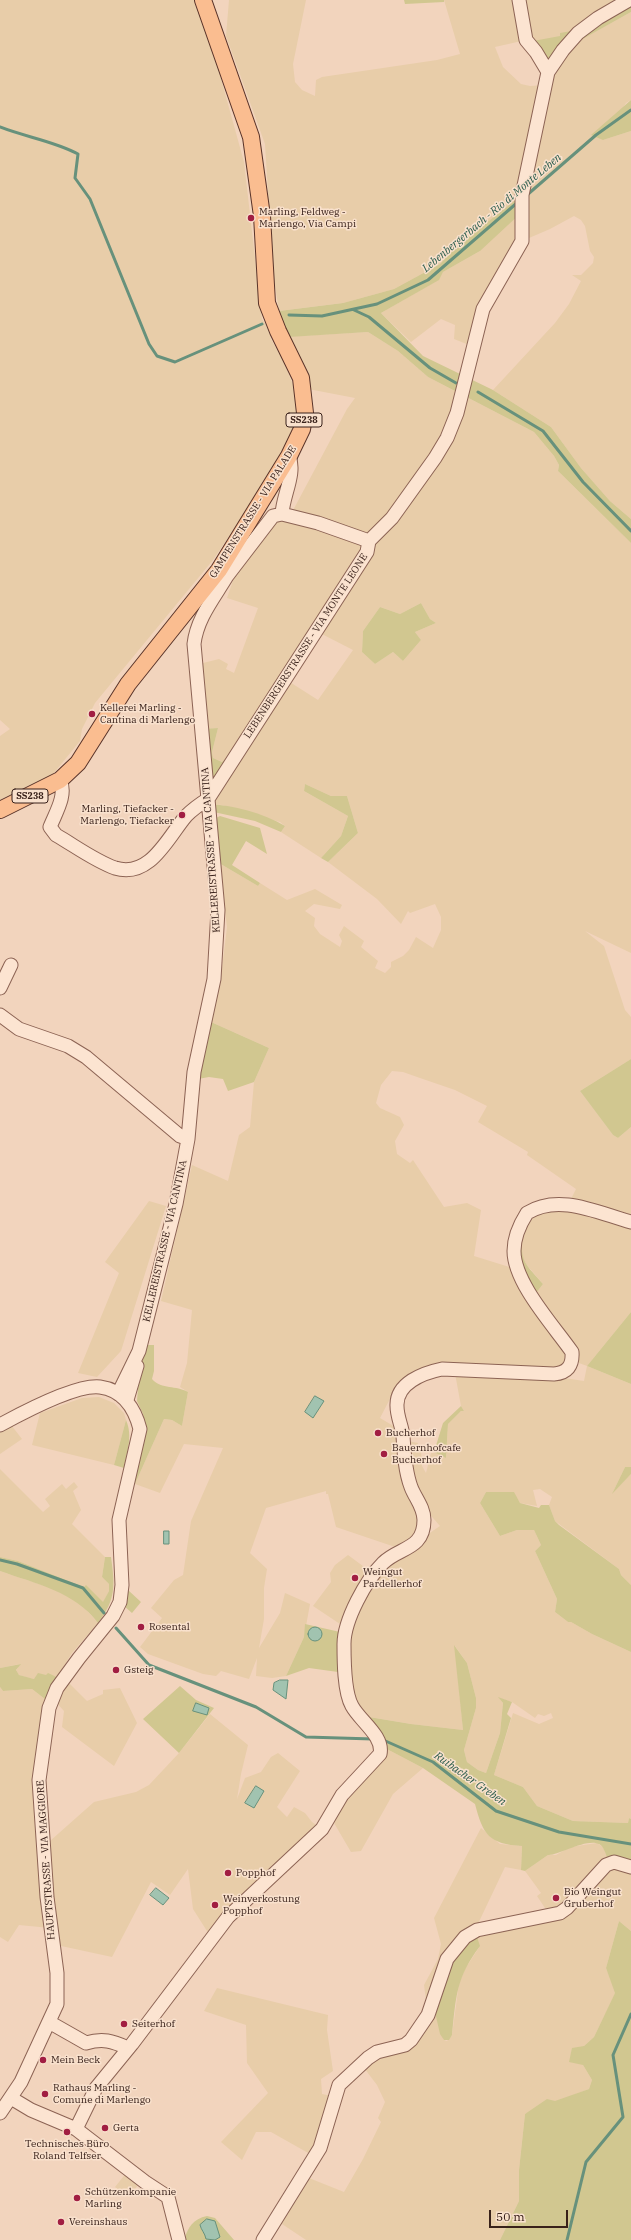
<!DOCTYPE html>
<meta charset="utf-8">
<style>
body{margin:0}
#map{position:relative;width:631px;height:2240px;overflow:hidden;background:#f2d4bd;font-family:"IBM Plex Serif",serif}
canvas{display:block}
.scale{position:absolute;left:489px;top:2210px;width:79px;height:18px;box-sizing:border-box;border:2px solid #39211a;border-top:0;padding-left:5px;font-size:12px;line-height:14px;white-space:nowrap;color:#39211a;-webkit-text-stroke:3px #f9e1cd;paint-order:stroke}
</style>
<div id="map">
<canvas width="631" height="2240"></canvas>
<div class="scale">50 m</div>
</div>
<script>
const ctx = document.querySelector('canvas').getContext('2d');
ctx.lineJoin = 'round';
function fill(path, color) {
  ctx.fillStyle = color;
  ctx.fill(path, 'evenodd');
}
function trace(path, color, width, dash) {
  ctx.strokeStyle = color;
  ctx.lineWidth = width;
  ctx.lineCap = dash ? 'butt' : 'round';
  ctx.setLineDash(dash || []);
  ctx.stroke(path);
}
function label(font, color, halo, rows, align = 'center') {
  ctx.font = font + ' "IBM Plex Serif",serif';
  ctx.lineWidth = 3;
  ctx.setLineDash([]);
  ctx.textBaseline = 'middle';
  ctx.strokeStyle = halo;
  ctx.fillStyle = color;
  for (const [text, x, y, turn = 0] of rows) {
    ctx.save();
    ctx.translate(x, y);
    ctx.rotate((+turn || 0) * Math.PI / 180);
    ctx.textAlign = isNaN(turn) ? turn : align;
    if (halo) ctx.strokeText(text, 0, 0);
    ctx.fillText(text, 0, 0);
    ctx.restore();
  }
}
const farmland = new Path2D(`
 M 0,0 L 194,0 L 215,57 L 244,162 L 262,319 L 269,329 L 271,339 L 283,360 L 294,387 L 297,412 L 295,429 L 259,492 L 213,560 L 95,703 L 82,729 L 80,741 L 53,774 L 0,800 L 0,736 L 10,729 L 0,720 Z
 M 229,0 L 306,0 L 293,64 L 295,82 L 302,90 L 315,96 L 316,80 L 322,77 L 437,60 L 460,54 L 444,0 L 620,0 L 564,49 L 631,12 L 631,100 L 626,103 L 603,140 L 631,131 L 631,519 L 610,501 L 581,468 L 551,427 L 493,390 L 555,323 L 569,304 L 581,281 L 572,275 L 581,275 L 593,263 L 594,257 L 590,251 L 585,226 L 581,220 L 574,216 L 550,229 L 522,241 L 505,272 L 474,347 L 454,339 L 455,325 L 441,319 L 411,342 L 381,313 L 438,280 L 443,272 L 480,251 L 480,230 L 457,246 L 440,264 L 394,289 L 343,303 L 279,311 L 273,273 L 265,144 L 226,36 ZM 526,40 L 548,72 L 545,85 L 530,86 L 521,84 L 503,67 L 495,47 Z
 M 368,332 L 398,351 L 428,377 L 534,432 L 554,456 L 559,465 L 558,471 L 631,543 L 631,953 L 585,931 L 604,946 L 625,1010 L 631,1017 L 631,1059 L 580,1091 L 613,1135 L 618,1138 L 631,1127 L 631,1312 L 587,1366 L 631,1384 L 631,1467 L 625,1467 L 613,1492 L 631,1474 L 631,1585 L 621,1575 L 619,1569 L 555,1521 L 549,1505 L 552,1497 L 540,1489 L 533,1490 L 537,1506 L 520,1503 L 513,1492 L 486,1492 L 480,1503 L 500,1536 L 517,1530 L 534,1530 L 541,1545 L 535,1551 L 557,1599 L 555,1612 L 568,1622 L 571,1622 L 592,1634 L 631,1652 L 631,1819 L 629,1818 L 628,1823 L 573,1821 L 537,1806 L 523,1787 L 494,1775 L 513,1713 L 539,1724 L 553,1718 L 551,1713 L 544,1716 L 538,1714 L 535,1718 L 512,1702 L 499,1698 L 503,1703 L 500,1733 L 486,1773 L 478,1770 L 467,1762 L 464,1750 L 476,1708 L 476,1698 L 467,1663 L 455,1646 L 463,1730 L 411,1724 L 357,1715 L 351,1705 L 346,1681 L 344,1641 L 348,1621 L 371,1579 L 384,1563 L 404,1550 L 336,1527 L 328,1494 L 326,1494 L 326,1491 L 266,1508 L 250,1553 L 267,1569 L 264,1588 L 264,1619 L 259,1648 L 280,1613 L 285,1593 L 310,1604 L 304,1637 L 286,1676 L 272,1678 L 256,1676 L 257,1658 L 249,1679 L 221,1671 L 216,1676 L 203,1674 L 148,1654 L 140,1647 L 162,1618 L 151,1608 L 174,1580 L 183,1575 L 191,1521 L 223,1448 L 184,1444 L 160,1493 L 135,1484 L 164,1419 L 172,1420 L 182,1426 L 188,1392 L 180,1387 L 187,1363 L 192,1310 L 161,1301 L 192,1165 L 228,1181 L 239,1135 L 250,1127 L 254,1082 L 269,1048 L 211,1022 L 220,985 L 227,927 L 219,863 L 258,886 L 260,883 L 287,900 L 315,889 L 342,905 L 340,909 L 314,904 L 305,911 L 315,918 L 314,926 L 320,934 L 340,947 L 342,941 L 339,935 L 344,926 L 364,941 L 361,947 L 378,961 L 375,968 L 385,973 L 391,967 L 391,962 L 403,956 L 409,950 L 416,937 L 433,948 L 441,930 L 441,917 L 435,904 L 410,913 L 408,911 L 401,924 L 377,899 L 328,862 L 358,833 L 347,796 L 331,796 L 305,784 L 304,791 L 348,816 L 341,836 L 321,858 L 281,832 L 285,826 L 280,822 L 222,805 L 208,804 L 208,799 L 233,759 L 229,755 L 222,762 L 213,758 L 212,752 L 218,728 L 201,729 L 195,665 L 219,659 L 228,664 L 226,669 L 234,673 L 258,608 L 227,598 L 240,560 L 273,516 L 282,514 L 290,516 L 347,409 L 355,398 L 303,388 L 301,378 L 281,337 ZM 290,516 L 318,523 L 369,541 L 369,547 L 367,552 L 334,603 L 367,551 L 368,542 ZM 421,603 L 430,619 L 436,623 L 415,632 L 421,640 L 403,661 L 393,652 L 375,664 L 362,652 L 363,631 L 380,607 L 400,614 ZM 316,631 L 353,650 L 318,700 L 285,679 ZM 392,1071 L 403,1072 L 420,1078 L 455,1090 L 487,1106 L 478,1122 L 528,1152 L 527,1155 L 576,1189 L 568,1205 L 573,1206 L 543,1210 L 530,1216 L 522,1234 L 521,1253 L 526,1264 L 543,1284 L 533,1297 L 572,1346 L 577,1353 L 579,1363 L 587,1366 L 584,1381 L 564,1378 L 562,1373 L 570,1368 L 573,1361 L 572,1352 L 533,1299 L 519,1270 L 474,1256 L 481,1210 L 467,1203 L 444,1207 L 413,1160 L 410,1163 L 397,1154 L 395,1141 L 404,1125 L 400,1117 L 380,1108 L 376,1103 L 381,1085 ZM 454,1368 L 461,1406 L 464,1411 L 461,1411 L 448,1424 L 446,1458 L 439,1453 L 431,1453 L 426,1473 L 422,1466 L 421,1450 L 417,1447 L 418,1443 L 408,1441 L 402,1431 L 380,1418 L 392,1395 L 414,1378 L 429,1372 ZM 419,1502 L 440,1526 L 418,1541 L 422,1534 L 424,1521 L 423,1511 Z
 M 149,1201 L 166,1206 L 121,1351 L 97,1377 L 78,1373 L 119,1273 L 105,1262 Z
 M 99,1397 L 114,1403 L 124,1413 L 126,1420 L 114,1465 L 32,1445 L 40,1413 L 82,1398 Z
 M 8,1421 L 22,1439 L 0,1454 L 0,1425 Z
 M 0,1469 L 43,1512 L 50,1506 L 45,1499 L 62,1484 L 66,1489 L 74,1482 L 78,1487 L 73,1491 L 81,1510 L 72,1524 L 105,1557 L 102,1577 L 109,1584 L 109,1591 L 103,1603 L 84,1587 L 18,1561 L 0,1557 Z
 M 348,1555 L 371,1572 L 343,1626 L 313,1606 L 331,1582 L 330,1573 L 335,1565 Z
 M 0,1571 L 57,1590 L 80,1603 L 98,1623 L 72,1653 L 57,1677 L 46,1675 L 34,1679 L 25,1677 L 19,1675 L 16,1671 L 20,1664 L 0,1668 Z
 M 63,1680 L 70,1684 L 87,1701 L 103,1694 L 103,1690 L 120,1688 L 137,1723 L 114,1766 L 62,1727 L 64,1711 L 52,1698 Z
 M 0,1687 L 3,1691 L 32,1689 L 50,1703 L 45,1727 L 43,1840 L 50,1841 L 94,1802 L 136,1792 L 149,1785 L 179,1753 L 210,1714 L 248,1745 L 241,1774 L 237,1799 L 245,1778 L 261,1772 L 271,1757 L 278,1753 L 300,1771 L 277,1807 L 287,1817 L 294,1807 L 305,1813 L 312,1822 L 322,1829 L 212,1939 L 193,1909 L 188,1869 L 170,1895 L 151,1882 L 112,1957 L 52,1944 L 50,1928 L 19,1925 L 8,1942 L 0,1937 Z
 M 383,1747 L 423,1768 L 393,1794 L 361,1851 L 351,1852 L 334,1823 L 335,1816 Z
 M 481,1828 L 500,1844 L 522,1846 L 521,1870 L 505,1867 L 475,1930 L 547,1911 L 537,1896 L 541,1893 L 525,1871 L 548,1855 L 556,1855 L 570,1847 L 597,1843 L 603,1847 L 608,1858 L 606,1865 L 631,1875 L 631,1931 L 619,1921 L 606,1968 L 616,1992 L 594,2037 L 584,2046 L 583,2065 L 592,2080 L 589,2089 L 525,2114 L 519,2170 L 519,2201 L 500,2240 L 306,2240 L 279,2222 L 304,2176 L 344,2192 L 363,2159 L 381,2122 L 378,2118 L 385,2102 L 377,2085 L 361,2064 L 398,2047 L 428,2015 L 424,1985 L 438,1959 L 441,1944 L 434,1918 ZM 480,1946 L 465,1969 L 459,1983 L 452,2035 L 447,2041 L 444,2040 L 433,2003 Z
 M 217,1988 L 328,2015 L 327,2030 L 333,2071 L 321,2079 L 322,2094 L 332,2096 L 320,2133 L 310,2154 L 271,2132 L 256,2132 L 242,2160 L 221,2142 L 268,2093 L 247,2063 L 246,2025 L 204,2011 Z
 M 127,2172 L 140,2183 L 128,2197 L 115,2187 Z`);
const green = new Path2D(`
 M 404,0 L 444,0 L 444,2 L 405,4 Z
 M 631,0 L 631,12 L 563,50 L 548,72 L 533,41 L 560,36 L 560,33 L 577,30 Z
 M 631,100 L 631,131 L 603,140 L 591,135 Z
 M 522,195 L 522,212 L 480,251 L 443,272 L 439,280 L 381,313 L 423,356 L 493,390 L 551,427 L 581,468 L 610,501 L 631,519 L 631,543 L 558,471 L 559,465 L 554,456 L 534,432 L 428,377 L 398,351 L 368,332 L 289,337 L 279,311 L 343,303 L 394,289 L 440,264 L 457,246 Z
 M 421,603 L 430,619 L 436,623 L 415,632 L 421,640 L 403,661 L 393,652 L 375,664 L 362,652 L 363,631 L 380,607 L 400,614 Z
 M 218,728 L 212,752 L 213,758 L 222,762 L 229,755 L 208,799 L 201,729 Z
 M 305,784 L 331,796 L 347,796 L 358,833 L 328,862 L 321,858 L 341,836 L 348,816 L 304,791 Z
 M 208,804 C 233,805 263,813 285,826 L 281,832 L 255,821 L 209,811 Z
 M 220,816 L 260,828 L 267,854 L 246,841 L 232,865 L 260,883 L 258,886 L 219,863 L 215,822 L 216,818 Z
 M 211,1022 L 269,1048 L 254,1082 L 228,1091 L 223,1079 L 209,1077 L 198,1079 L 206,1039 Z
 M 631,1059 L 631,1127 L 618,1138 L 613,1135 L 580,1091 Z
 M 522,1234 C 520,1263 526,1264 543,1284 L 533,1297 L 519,1266 Z
 M 631,1312 L 631,1384 L 587,1366 Z
 M 146,1345 L 154,1345 L 154,1371 L 152,1379 C 162,1390 176,1385 188,1392 L 182,1426 L 172,1420 L 164,1419 L 135,1484 L 132,1483 L 146,1431 L 143,1414 L 137,1401 L 139,1375 Z
 M 461,1406 L 464,1411 L 461,1411 L 448,1424 L 446,1458 L 434,1452 L 443,1423 Z
 M 126,1420 C 133,1436 127,1451 124,1468 L 114,1465 Z
 M 625,1467 L 631,1467 L 631,1474 L 612,1494 Z
 M 486,1492 L 514,1492 L 520,1503 L 539,1508 L 541,1505 L 549,1505 L 555,1521 L 559,1525 L 619,1569 L 621,1575 L 631,1585 L 631,1652 L 592,1634 L 571,1622 L 568,1622 L 555,1612 L 557,1599 L 535,1551 L 541,1545 L 534,1530 L 517,1530 L 500,1536 L 480,1503 Z
 M 0,1557 L 18,1561 L 84,1587 L 86,1585 L 103,1602 L 109,1591 L 109,1584 L 102,1577 L 105,1557 L 111,1557 C 115,1586 116,1599 98,1623 C 74,1591 36,1584 0,1571 Z
 M 128,1590 L 141,1602 L 132,1613 L 124,1606 Z
 M 305,1624 L 340,1632 L 338,1672 L 309,1668 L 286,1676 L 304,1637 Z
 M 454,1645 L 467,1663 L 476,1698 L 476,1708 L 464,1750 L 467,1762 L 478,1770 L 486,1773 L 500,1733 L 503,1703 L 498,1697 L 512,1702 L 507,1714 L 511,1718 L 494,1775 L 523,1787 L 537,1806 L 573,1821 L 628,1823 L 629,1818 L 631,1819 L 631,1875 L 606,1865 C 608,1859 607,1856 604,1850 C 597,1831 560,1856 548,1855 L 525,1871 L 521,1870 L 522,1846 C 489,1844 483,1835 475,1804 L 423,1768 L 383,1747 L 357,1715 L 411,1724 L 463,1730 Z
 M 21,1664 L 16,1670 L 19,1675 L 34,1679 L 38,1673 L 46,1675 L 48,1673 L 63,1680 L 50,1703 L 32,1689 L 3,1691 L 0,1687 L 0,1668 Z
 M 180,1686 L 196,1700 L 214,1708 L 179,1753 L 143,1719 Z
 M 619,1921 L 631,1931 L 631,2240 L 500,2240 L 519,2201 L 519,2170 L 525,2114 L 547,2099 L 555,2101 L 589,2089 L 592,2080 L 583,2065 L 569,2062 L 572,2048 L 584,2046 L 594,2037 L 615,1993 L 606,1968 Z
 M 475,1931 L 480,1946 C 456,1978 456,1996 452,2035 L 449,2040 L 444,2040 L 440,2034 L 433,2003 L 442,1975 Z
 M 207,2216 L 215,2218 L 234,2240 L 184,2240 C 188,2227 193,2219 207,2216 Z`);
const water = new Path2D(`
 M 315,1396 L 324,1401 L 313,1418 L 305,1412 Z
 M 164,1531 L 169,1531 L 169,1544 L 164,1544 Z
 M308 1634a7 7 0 1 1 14 0a7 7 0 1 1-14 0Z
 M 280,1680 L 288,1680 L 286,1699 L 273,1690 L 274,1683 Z
 M 196,1703 L 209,1708 L 207,1715 L 193,1711 Z
 M 256,1786 L 264,1791 L 254,1808 L 245,1803 Z
 M 156,1888 L 169,1898 L 163,1905 L 150,1895 Z
 M 207,2219 L 215,2221 L 220,2237 L 215,2240 L 206,2239 C 205,2233 201,2230 200,2225 Z`);
const stream = new Path2D(`
 M 0,127 C 25,137 54,141 78,154 L 75,178 L 90,199 L 149,344 L 157,356 L 175,362 L 262,324
 M 527,195 L 596,135 L 631,110
 M 354,310 L 369,317 L 430,368 L 456,383
 M 289,315 L 322,316 L 377,304 L 428,280 L 518,202
 M 478,392 L 543,431 L 583,482 L 631,531
 M 0,1560 L 17,1564 L 83,1588 L 104,1613
 M 116,1628 L 149,1665 L 256,1707 L 306,1737 L 373,1739
 M 381,1739 L 433,1762 L 496,1811 L 559,1832 L 631,1844
 M 567,2240 L 586,2162 L 623,2117 L 613,2055 L 631,2014`);
const minor = new Path2D(`
 M 519,0 L 526,40 L 536,52 L 548,72
 M 282,514 L 318,523 L 369,541
 M 369,541 L 392,518 L 435,458 L 447,438 L 457,413 L 483,309 L 522,241 L 522,195 L 548,72 L 563,50 L 578,33 L 598,18 L 629,0
 M 227,576 L 273,516 L 282,514 C 283,495 296,474 289,456
 M 60,780 C 67,795 56,812 50,827 L 56,835 C 75,846 95,861 115,868 C 150,879 168,837 186,816 C 193,809 200,804 208,799 L 367,552 L 369,541
 M 0,988 L 11,965
 M 0,1015 L 19,1029 L 68,1046 L 86,1057 L 180,1136 L 188,1139
 M 118,1394 L 139,1351 L 176,1204 L 188,1139 L 194,1072 L 214,979 L 218,910 L 194,644 C 197,618 214,598 227,576 L 219,570
 M 127,1400 L 137,1366
 M 0,1425 C 22,1413 76,1384 100,1387 C 123,1390 135,1409 140,1429 L 119,1520 L 122,1585 L 120,1602 L 113,1616 L 79,1658 L 57,1688 L 49,1708 L 39,1780 L 47,1897 L 57,1973 L 57,2004 L 21,2082 L 0,2113
 M 49,2022 L 86,2043 C 103,2038 112,2041 128,2048
 M 11,2098 L 31,2110 L 76,2129 L 145,2182 L 168,2197 L 179,2240
 M 76,2129 L 96,2088 L 132,2044 L 228,1917 L 322,1829 L 342,1795 L 380,1754 C 384,1736 360,1721 352,1706 C 344,1692 344,1660 344,1644 C 344,1620 366,1580 383,1563 C 399,1547 424,1550 424,1520 C 424,1507 415,1498 411,1487 C 405,1471 404,1452 403,1436 C 402,1426 397,1417 397,1406 C 396,1383 423,1373 442,1369 L 554,1374 C 567,1373 573,1366 572,1352 C 554,1326 514,1283 514,1251 C 514,1238 520,1224 527,1213 C 559,1193 598,1213 631,1222
 M 263,2240 L 320,2148 L 339,2085 L 368,2058 L 377,2052 L 405,2045 L 411,2040 L 428,2015 L 447,1959 L 465,1937 L 477,1930 L 560,1913 L 567,1908 L 606,1865 L 614,1862 L 631,1867`);
const major = new Path2D(`
 M 0,810 L 60,780 L 78,763 L 128,684 L 219,570 L 289,456 L 302,429 L 305,413 L 301,378 L 278,331 L 267,303 L 262,216 L 251,137 L 203,0`);
const markers = [
 [251,218,4,"#a11e42"],
 [92,714,4,"#a11e42"],
 [182,815,4,"#a11e42"],
 [378,1433,4,"#a11e42"],
 [384,1454,4,"#a11e42"],
 [355,1578,4,"#a11e42"],
 [141,1627,4,"#a11e42"],
 [116,1670,4,"#a11e42"],
 [228,1873,4,"#a11e42"],
 [556,1898,4,"#a11e42"],
 [215,1905,4,"#a11e42"],
 [124,2024,4,"#a11e42"],
 [43,2060,4,"#a11e42"],
 [45,2094,4,"#a11e42"],
 [105,2128,4,"#a11e42"],
 [67,2132,4,"#a11e42"],
 [77,2198,4,"#a11e42"],
 [61,2222,4,"#a11e42"]
];
const shields = [
 [304,420,36],
 [30,796,36]
];
const shieldNames = [
 ["SS238",304,420],
 ["SS238",30,796]
];
const poiNames = [
 ["Marling, Feldweg -",259,212],
 ["Marlengo, Via Campi",259,224],
 ["Kellerei Marling -",100,708],
 ["Cantina di Marlengo",100,720],
 ["Marling, Tiefacker -",174,809,"right"],
 ["Marlengo, Tiefacker",174,821,"right"],
 ["Bucherhof",386,1433],
 ["Bauernhofcafe",392,1448],
 ["Bucherhof",392,1460],
 ["Weingut",363,1572],
 ["Pardellerhof",363,1584],
 ["Rosental",149,1627],
 ["Gsteig",124,1670],
 ["Popphof",236,1873],
 ["Bio Weingut",564,1892],
 ["Gruberhof",564,1904],
 ["Weinverkostung",223,1899],
 ["Popphof",223,1911],
 ["Seiterhof",132,2024],
 ["Mein Beck",51,2060],
 ["Rathaus Marling -",53,2088],
 ["Comune di Marlengo",53,2100],
 ["Gerta",113,2128],
 ["Technisches Büro",67,2144,"center"],
 ["Roland Telfser",67,2156,"center"],
 ["Schützenkompanie",85,2192],
 ["Marling",85,2204],
 ["Vereinshaus",69,2222]
];
const streetNames = [
 ["GAMPENSTRASSE - VIA PALADE",253,512,-58],
 ["LEBENBERGERSTRASSE - VIA MONTE LEONE",306,646,-57],
 ["KELLEREISTRASSE - VIA CANTINA",211,850,-94],
 ["KELLEREISTRASSE - VIA CANTINA",165,1241,-77],
 ["HAUPTSTRASSE - VIA MAGGIORE",46,1860,-94]
];
const waterNames = [
 ["Lebenbergerbach - Rio di Monte Leben",492,213,-40],
 ["Ruibacher Greben",470,1779,35]
];
fill(farmland, '#e8cda9');
fill(green, '#d1c790');
fill(water, '#a1c3b0');
trace(water, '#67917c', 1);
trace(stream, '#67917c', 3);
trace(minor, '#8c6354', 15);
trace(major, '#593329', 18);
trace(minor, '#fce4d1', 13);
trace(major, '#fabd90', 16);
for (const [x, y, r, color] of markers) {
  const dot = new Path2D();
  dot.arc(x, y, r, 0, 2 * Math.PI);
  ctx.fillStyle = color;
  ctx.fill(dot);
  trace(dot, '#f9e1cd', 1.5);
}
for (const [x, y, w] of shields) {
  const box = new Path2D();
  box.roundRect(x - w / 2, y - 7, w, 14, 3);
  ctx.fillStyle = '#f9e1cd';
  ctx.fill(box);
  trace(box, '#39211a', 1);
}
label('bold 9px', '#39211a', null, shieldNames);
label('10px', '#39211a', '#f9e1cd', poiNames, 'left');
label('10px', '#39211a', '#f9e1cd', streetNames);
label('italic 11px', '#285b4a', '#f9e1cd', waterNames);
</script>
